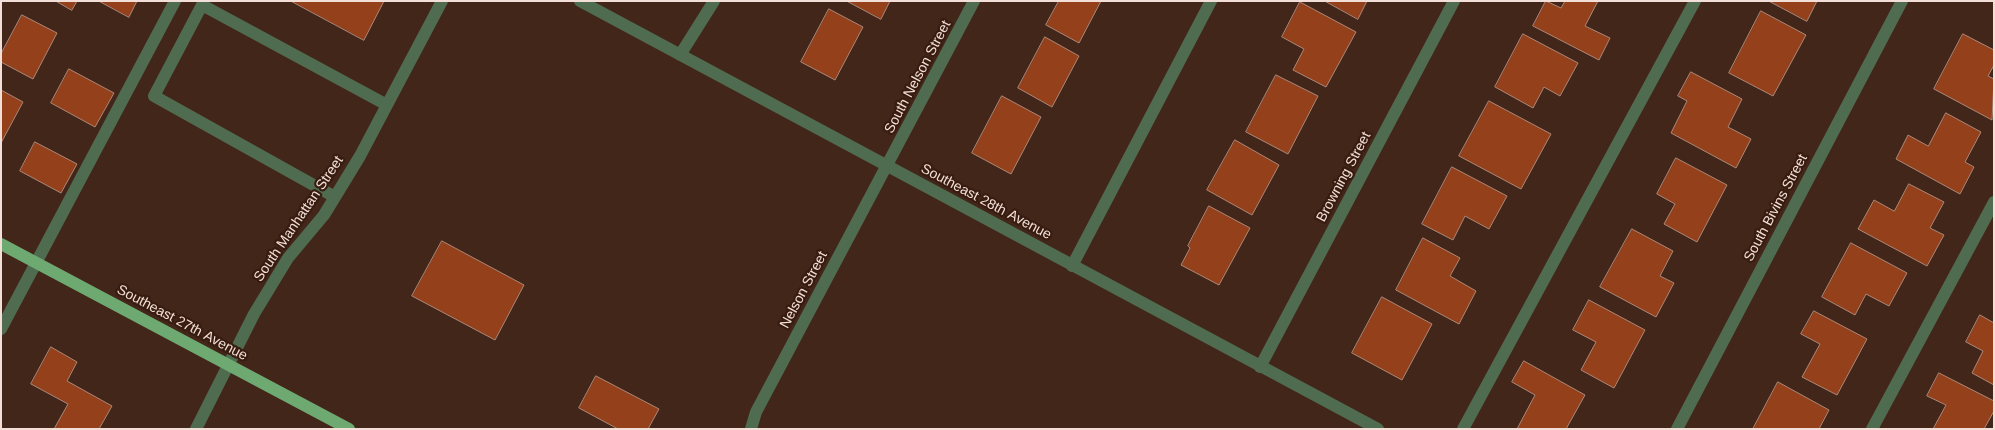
<!DOCTYPE html>
<style>
body{margin:0}
#map{position:relative;width:1995px;height:430px;overflow:hidden;background:#43261a;font-family:Arial,sans-serif}
canvas{display:block}
.frame{position:absolute;inset:0;border:2px solid #f3dfd8;pointer-events:none}
</style>
<div id="map">
<canvas width="1995" height="430"></canvas>
<div class="frame"></div>
</div>
<script>
const ctx = document.querySelector('canvas').getContext('2d');
ctx.lineJoin = 'round';
function fill(path, color) {
  ctx.fillStyle = color;
  ctx.fill(path, 'evenodd');
}
function trace(path, color, width, dash) {
  ctx.strokeStyle = color;
  ctx.lineWidth = width;
  ctx.lineCap = dash ? 'butt' : 'round';
  ctx.setLineDash(dash || []);
  ctx.stroke(path);
}
function label(font, color, halo, rows, align = 'center') {
  ctx.font = font + ' Arial,sans-serif';
  ctx.lineWidth = 4.5;
  ctx.setLineDash([]);
  ctx.textBaseline = 'middle';
  ctx.strokeStyle = halo;
  ctx.fillStyle = color;
  for (const [text, x, y, turn = 0] of rows) {
    ctx.save();
    ctx.translate(x, y);
    ctx.rotate((+turn || 0) * Math.PI / 180);
    ctx.textAlign = isNaN(turn) ? turn : align;
    if (halo) ctx.strokeText(text, 0, 0);
    ctx.fillText(text, 0, 0);
    ctx.restore();
  }
}
const building = new Path2D(`
 M 56,1 L 77,1 L 72,10 Z
 M 99,1 L 137,1 L 129,17 Z
 M 291,1 L 384,1 L 364,40 Z
 M 847,1 L 890,1 L 881,19 Z
 M 1059,1 L 1101,1 L 1079,43 L 1046,25 Z
 M 1325,1 L 1367,1 L 1358,19 Z
 M 1546,1 L 1561,8 L 1565,1 L 1598,1 L 1585,26 L 1610,38 L 1599,60 L 1533,26 Z
 M 1769,1 L 1817,1 L 1807,21 Z
 M 1300,2 L 1356,32 L 1326,87 L 1293,70 L 1304,49 L 1282,37 Z
 M 829,9 L 863,27 L 835,80 L 801,62 Z
 M 1761,11 L 1806,35 L 1773,96 L 1729,73 Z
 M 22,15 L 57,33 L 33,79 L 1,62 L 1,54 Z
 M 1523,34 L 1578,63 L 1560,96 L 1544,87 L 1533,108 L 1495,87 Z
 M 1963,34 L 1994,50 L 1994,65 L 1988,76 L 1994,79 L 1992,120 L 1934,89 Z
 M 1045,37 L 1079,56 L 1052,107 L 1018,88 Z
 M 69,69 L 114,93 L 95,127 L 51,103 Z
 M 1691,72 L 1742,99 L 1728,127 L 1751,139 L 1736,168 L 1671,133 L 1687,101 L 1678,96 Z
 M 1276,75 L 1318,96 L 1288,154 L 1246,132 Z
 M 1,90 L 23,102 L 1,143 Z
 M 1002,96 L 1041,117 L 1011,174 L 972,153 Z
 M 1489,101 L 1551,134 L 1521,189 L 1459,156 Z
 M 1946,113 L 1981,132 L 1965,162 L 1974,167 L 1960,194 L 1896,159 L 1908,135 L 1928,146 Z
 M 1235,140 L 1279,165 L 1252,215 L 1207,190 Z
 M 35,142 L 77,164 L 61,193 L 20,171 Z
 M 1676,158 L 1727,185 L 1697,242 L 1664,224 L 1675,204 L 1657,194 Z
 M 1452,167 L 1507,196 L 1489,229 L 1465,216 L 1453,240 L 1422,224 Z
 M 1909,184 L 1944,202 L 1930,228 L 1944,235 L 1927,266 L 1858,229 L 1874,200 L 1894,211 Z
 M 1209,206 L 1250,228 L 1219,285 L 1181,265 L 1190,248 L 1188,246 Z
 M 1632,229 L 1673,251 L 1660,276 L 1674,283 L 1656,317 L 1600,287 Z
 M 1423,238 L 1460,258 L 1450,276 L 1476,291 L 1459,324 L 1396,290 Z
 M 442,241 L 524,285 L 495,340 L 412,296 Z
 M 1851,243 L 1907,273 L 1889,306 L 1866,294 L 1855,315 L 1822,297 Z
 M 1382,297 L 1432,324 L 1402,380 L 1352,353 Z
 M 1589,300 L 1645,330 L 1614,388 L 1581,370 L 1596,342 L 1573,330 Z
 M 1814,311 L 1867,339 L 1837,395 L 1802,377 L 1820,344 L 1801,334 Z
 M 1980,315 L 1994,323 L 1994,385 L 1972,373 L 1983,351 L 1966,342 Z
 M 51,347 L 77,362 L 67,381 L 112,406 L 99,429 L 54,429 L 68,404 L 31,384 Z
 M 1524,361 L 1585,395 L 1566,429 L 1517,429 L 1535,395 L 1512,382 Z
 M 1939,373 L 1994,401 L 1994,411 L 1984,429 L 1933,429 L 1946,405 L 1927,396 Z
 M 596,376 L 659,409 L 648,429 L 618,429 L 579,408 Z
 M 1778,382 L 1829,410 L 1819,429 L 1753,429 Z`);
const minor = new Path2D(`
 M 580,1 L 1378,429
 M 680,55 L 714,1
 M 335,197 L 154,96 L 202,5 L 387,105
 M 1072,266 L 1211,1
 M 1,329 L 175,1
 M 1260,367 L 1454,1
 M 196,429 L 254,314 L 288,258 L 324,215 L 360,156 L 442,1
 M 751,429 L 756,412 L 974,1
 M 1463,429 L 1695,1
 M 1677,429 L 1902,1
 M 1872,429 L 1994,202`);
const major = new Path2D(`
 M 1,244 L 349,429`);
const streetNames = [
 ["South Nelson Street",918,77,-62],
 ["Browning Street",1344,177,-62],
 ["Southeast 28th Avenue",986,202,28],
 ["South Bivins Street",1776,208,-62],
 ["South Manhattan Street",299,219,-56],
 ["Nelson Street",804,290,-62],
 ["Southeast 27th Avenue",182,323,28]
];
fill(building, '#93401b');
trace(building, '#ac8879', 1);
trace(minor, '#4f6c51', 12);
trace(major, '#6da971', 12);
label('14px', '#f3dfd8', '#381c10', streetNames);
</script>
